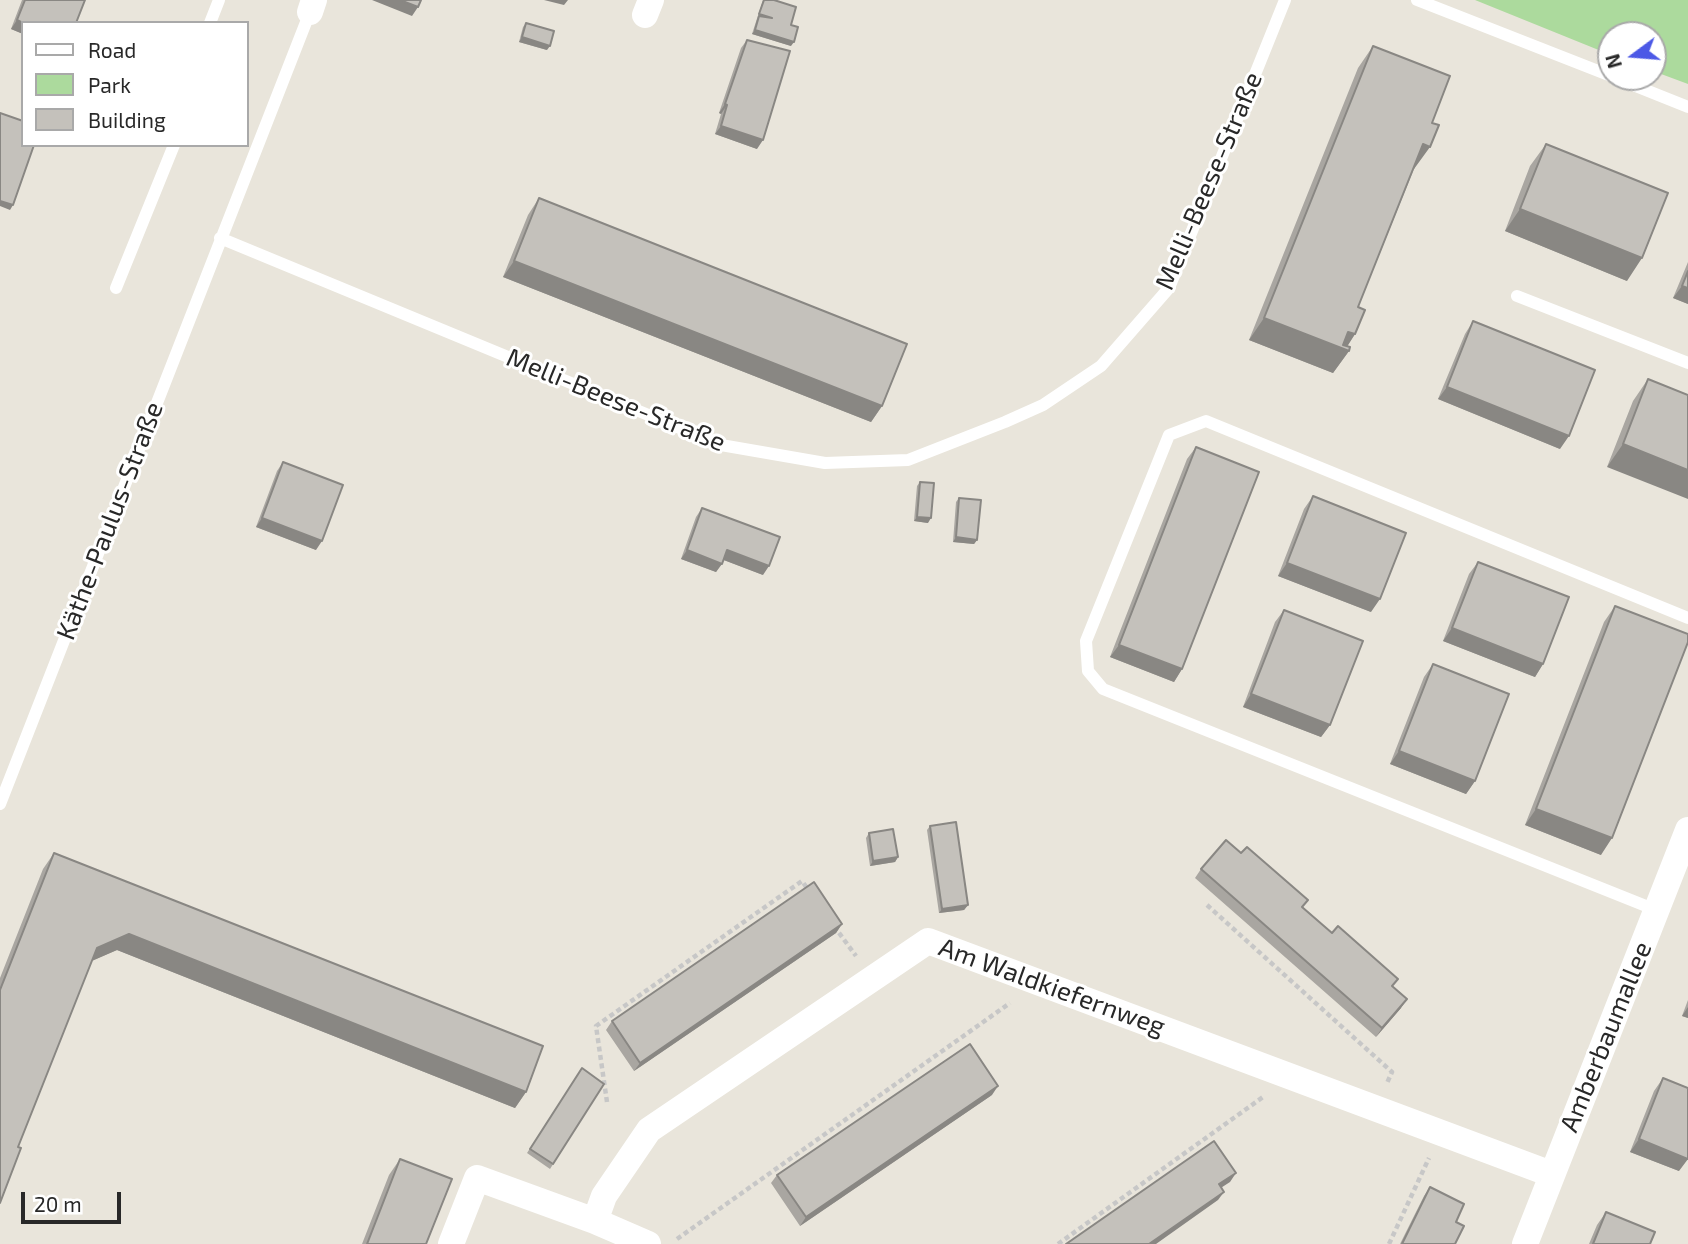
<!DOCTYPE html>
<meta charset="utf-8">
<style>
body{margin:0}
#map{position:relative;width:1688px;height:1244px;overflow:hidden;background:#e9e5db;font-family:"Exo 2",sans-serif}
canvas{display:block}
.legend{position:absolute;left:21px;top:21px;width:228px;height:126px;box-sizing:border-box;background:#fff;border:2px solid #a9a9a9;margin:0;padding:9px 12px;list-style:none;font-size:21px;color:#282828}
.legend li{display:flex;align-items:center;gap:14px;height:35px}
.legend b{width:35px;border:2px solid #a9a9a9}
.north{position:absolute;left:1597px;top:21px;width:70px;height:70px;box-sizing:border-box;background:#fff;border:2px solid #a9a9a9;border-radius:50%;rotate:254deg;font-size:19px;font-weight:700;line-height:28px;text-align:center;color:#282828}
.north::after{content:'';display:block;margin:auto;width:24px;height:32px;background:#4c59e6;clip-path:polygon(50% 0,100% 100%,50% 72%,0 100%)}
.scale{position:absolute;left:21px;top:1192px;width:100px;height:32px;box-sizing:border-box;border:4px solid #282828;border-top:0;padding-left:9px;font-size:21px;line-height:24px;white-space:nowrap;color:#282828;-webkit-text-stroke:5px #fff;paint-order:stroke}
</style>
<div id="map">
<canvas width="1688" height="1244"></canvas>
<ul class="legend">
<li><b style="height:9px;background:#fff"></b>Road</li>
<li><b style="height:19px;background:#acda9d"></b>Park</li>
<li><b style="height:19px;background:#c4c1bb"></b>Building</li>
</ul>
<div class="north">N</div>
<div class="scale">20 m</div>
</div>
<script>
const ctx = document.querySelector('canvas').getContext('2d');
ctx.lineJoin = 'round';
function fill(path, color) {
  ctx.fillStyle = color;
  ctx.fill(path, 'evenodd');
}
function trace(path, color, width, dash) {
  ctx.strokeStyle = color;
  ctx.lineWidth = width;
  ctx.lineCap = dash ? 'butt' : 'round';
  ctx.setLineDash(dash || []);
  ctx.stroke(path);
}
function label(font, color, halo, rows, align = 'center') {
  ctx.font = font + ' "Exo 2",sans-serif';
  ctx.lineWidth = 6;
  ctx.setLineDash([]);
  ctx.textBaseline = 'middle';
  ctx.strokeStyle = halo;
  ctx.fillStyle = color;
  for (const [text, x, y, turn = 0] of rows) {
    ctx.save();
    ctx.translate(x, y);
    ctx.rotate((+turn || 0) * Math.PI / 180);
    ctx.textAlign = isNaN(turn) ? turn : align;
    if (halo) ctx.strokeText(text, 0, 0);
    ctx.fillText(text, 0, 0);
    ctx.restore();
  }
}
const green = new Path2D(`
 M 1475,0 L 1688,0 L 1688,84 L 1653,71 L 1653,35 L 1611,35 L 1611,55 Z`);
const path = new Path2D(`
 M 1207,905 L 1392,1072 L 1387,1083
 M 834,926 L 856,956
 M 607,1102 L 596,1026 L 802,881 L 809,891
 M 677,1239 L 1010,1003
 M 1058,1244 L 1263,1097
 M 1389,1244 L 1429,1158`);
const service = new Path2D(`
 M 1417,0 L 1611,76
 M 210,23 L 219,0
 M 1613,77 L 1688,107
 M 220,238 L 721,445 L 825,463 L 908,460 L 1005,422 L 1043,405 L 1101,366 L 1169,288 L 1285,0
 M 116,288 L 174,145
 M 1517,296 L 1688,363
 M 0,804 L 310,12
 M 1656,910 L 1103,689 L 1088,671 L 1086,641 L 1169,435 L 1206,421 L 1688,618`);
const minor = new Path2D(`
 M 310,12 L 314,0
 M 645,15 L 651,0
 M 595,1221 L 604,1196 L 649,1130 L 928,941 L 1551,1174
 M 451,1244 L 477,1178 L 595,1221 L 648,1244
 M 1525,1244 L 1688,830`);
const wall = new Path2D(`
 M 22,0 L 85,0 L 23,23 L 23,34 L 11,29 Z
 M 763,0 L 774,0 L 791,25 L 791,46 L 752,34 Z
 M 526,23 L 547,50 L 519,42 L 523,27 Z
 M 747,40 L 757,149 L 715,134 L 721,114 L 719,113 L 741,48 Z
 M 1373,46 L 1432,123 L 1414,169 L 1358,307 L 1355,334 L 1347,346 L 1349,351 L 1333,373 L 1249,340 L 1358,68 Z
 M 1546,144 L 1627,281 L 1505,231 L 1530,166 Z
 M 539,198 L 882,406 L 871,422 L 503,277 L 528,215 Z
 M 1688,262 L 1688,304 L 1673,298 Z
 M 1473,321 L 1560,449 L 1438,399 L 1465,334 Z
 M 1648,379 L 1688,395 L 1607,467 L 1633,401 Z
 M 1196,447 L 1182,669 L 1174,682 L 1110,657 L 1187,459 Z
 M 283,462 L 316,550 L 256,527 L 277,471 Z
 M 920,482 L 928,523 L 914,521 L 917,486 Z
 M 1313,496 L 1371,612 L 1278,576 L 1304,509 Z
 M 959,498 L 977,540 L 974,544 L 953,542 L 956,502 Z
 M 702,508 L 763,575 L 724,560 L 716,572 L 681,559 L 696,517 Z
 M 1478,562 L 1543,664 L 1535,677 L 1443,641 L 1469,574 Z
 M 1615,606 L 1601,855 L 1525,825 L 1604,622 Z
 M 1284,610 L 1330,725 L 1321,737 L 1243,707 L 1275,622 Z
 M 1433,664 L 1475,781 L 1466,794 L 1390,764 L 1424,677 Z
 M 930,826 L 968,905 L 964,910 L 939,913 L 927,830 Z
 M 869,833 L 898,857 L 895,862 L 870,866 L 866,838 Z
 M 54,853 L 526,1092 L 515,1108 L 117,950 L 91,961 L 18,1147 L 0,1203 L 0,978 L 43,869 Z
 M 1241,853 L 1393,986 L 1401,1008 L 1376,1037 L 1195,878 L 1201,869 Z
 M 842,924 L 836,933 L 634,1071 L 606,1030 L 612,1021 Z
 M 1688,1000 L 1688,1018 L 1682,1016 Z
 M 582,1068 L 604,1084 L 550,1169 L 527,1153 Z
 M 1663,1078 L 1679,1171 L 1630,1152 L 1654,1091 Z
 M 992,1095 L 800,1226 L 771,1183 L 777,1175 Z
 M 400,1159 L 426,1244 L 362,1244 L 389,1175 Z
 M 1430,1187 L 1456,1222 L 1455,1244 L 1400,1244 L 1424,1196 Z
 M 1606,1212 L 1650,1244 L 1589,1244 L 1597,1225 Z`);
const shadedWall = new Path2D(`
 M 372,0 L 400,0 L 418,7 L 412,16 Z
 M 544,0 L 568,0 L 564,5 Z
 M 17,20 L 23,23 L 23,34 L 11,29 Z
 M 755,30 L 794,42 L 791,46 L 752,34 Z
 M 522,37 L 550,46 L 547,50 L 519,42 Z
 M 725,104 L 727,105 L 721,114 L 719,113 Z
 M 721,126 L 763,140 L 757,149 L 715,134 Z
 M 1423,144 L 1430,147 L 1414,169 L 1408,167 Z
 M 0,201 L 13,205 L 10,210 L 0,206 Z
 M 1520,209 L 1642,258 L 1627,281 L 1505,231 Z
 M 514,261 L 882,406 L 871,422 L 503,277 Z
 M 1682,286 L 1688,288 L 1688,304 L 1673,298 Z
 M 1264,318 L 1348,332 L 1355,334 L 1345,350 L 1349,351 L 1333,373 L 1249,340 Z
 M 1447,387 L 1569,436 L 1560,449 L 1438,399 Z
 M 1623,444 L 1688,470 L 1688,499 L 1607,467 Z
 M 917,517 L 931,518 L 928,523 L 914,521 Z
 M 262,518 L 322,541 L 316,550 L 256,527 Z
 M 956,537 L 977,540 L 974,544 L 953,542 Z
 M 687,550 L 722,564 L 716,572 L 681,559 Z
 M 727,550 L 769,566 L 763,575 L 721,559 Z
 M 1287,563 L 1380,599 L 1371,612 L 1278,576 Z
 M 1452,628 L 1543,664 L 1535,677 L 1443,641 Z
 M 1119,645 L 1182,669 L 1174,682 L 1110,657 Z
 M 1251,694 L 1330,725 L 1321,737 L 1243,707 Z
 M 1399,751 L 1475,781 L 1466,794 L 1390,764 Z
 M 1536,809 L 1612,838 L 1601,855 L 1525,825 Z
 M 898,857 L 895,862 L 870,866 L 873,861 Z
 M 968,905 L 964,910 L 939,913 L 942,909 Z
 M 842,924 L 836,933 L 634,1071 L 640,1063 Z
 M 129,934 L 526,1092 L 515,1108 L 117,950 L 85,964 L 97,948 Z
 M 1407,999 L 1401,1008 L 1376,1037 L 1382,1028 Z
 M 1688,1007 L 1688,1018 L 1682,1016 Z
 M 998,1086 L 992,1095 L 800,1226 L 806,1217 Z
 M 1639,1139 L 1688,1159 L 1679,1171 L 1630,1152 Z
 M 1236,1173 L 1230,1182 L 1213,1193 L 1219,1184 Z
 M 1224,1192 L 1218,1200 L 1156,1244 L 1149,1244 Z`);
const building = new Path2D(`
 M 25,0 L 85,0 L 76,23 L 23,23 L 17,20 Z
 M 400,0 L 421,0 L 418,7 Z
 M 764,0 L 774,0 L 796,7 L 791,25 L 798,27 L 794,42 L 755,30 L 759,16 L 772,18 L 759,14 Z
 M 526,23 L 554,31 L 550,46 L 522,37 Z
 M 747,40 L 790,51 L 763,140 L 721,126 L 727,105 L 725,104 Z
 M 1373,46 L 1450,76 L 1432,123 L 1439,125 L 1430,147 L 1423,144 L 1358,307 L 1365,310 L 1355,334 L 1348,332 L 1343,345 L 1350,347 L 1349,351 L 1264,318 Z
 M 0,113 L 23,121 L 23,145 L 34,145 L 13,205 L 0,201 Z
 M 1546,144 L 1668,193 L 1642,258 L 1520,209 Z
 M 539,198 L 907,344 L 882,406 L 514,261 Z
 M 1688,271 L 1688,288 L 1682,286 Z
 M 1473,321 L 1595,370 L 1569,436 L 1447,387 Z
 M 1648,379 L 1688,395 L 1688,470 L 1623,444 Z
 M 1196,447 L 1259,472 L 1182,669 L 1119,645 Z
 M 283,462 L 343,485 L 322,541 L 262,518 Z
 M 920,482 L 934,483 L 931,518 L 917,517 Z
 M 1313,496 L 1406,533 L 1380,599 L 1287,563 Z
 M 959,498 L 981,500 L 977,540 L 956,537 Z
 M 702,508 L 780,537 L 769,566 L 727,550 L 722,564 L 687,550 Z
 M 1478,562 L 1569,597 L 1543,664 L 1452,628 Z
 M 1615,606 L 1688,634 L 1688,642 L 1612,838 L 1536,809 Z
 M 1284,610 L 1363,641 L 1330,725 L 1251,694 Z
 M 1433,664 L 1509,694 L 1475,781 L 1399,751 Z
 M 956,822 L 968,905 L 942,909 L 930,826 Z
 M 893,829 L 898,857 L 873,861 L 869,833 Z
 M 1226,840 L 1241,853 L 1247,847 L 1308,900 L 1302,907 L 1332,933 L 1338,926 L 1398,979 L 1392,986 L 1407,999 L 1382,1028 L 1201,869 Z
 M 54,853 L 543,1046 L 526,1092 L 129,934 L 97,948 L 18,1147 L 21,1148 L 0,1203 L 0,990 Z
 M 814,882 L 842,924 L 640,1063 L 612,1021 Z
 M 970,1044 L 998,1086 L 806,1217 L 777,1175 Z
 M 582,1068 L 604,1084 L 553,1164 L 530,1149 Z
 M 1663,1078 L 1688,1088 L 1688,1159 L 1639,1139 Z
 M 1214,1141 L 1236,1173 L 1219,1184 L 1224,1192 L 1149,1244 L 1066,1244 Z
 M 400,1159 L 452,1179 L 426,1244 L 367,1244 Z
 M 1430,1187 L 1464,1204 L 1456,1222 L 1464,1226 L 1455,1244 L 1402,1244 Z
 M 1606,1212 L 1655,1232 L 1650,1244 L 1593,1244 Z`);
const streetNames = [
 ["Melli-Beese-Straße",1209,181,-67],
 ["Melli-Beese-Straße",616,400,22],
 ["Käthe-Paulus-Straße",110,521,-69],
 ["Am Waldkiefernweg",1052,987,20],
 ["Amberbaumallee",1606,1037,-68]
];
fill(green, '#acda9d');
trace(path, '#c7c7c7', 4.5, [5, 3.5]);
trace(service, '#fff', 12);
trace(minor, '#fff', 26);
fill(wall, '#a9a6a1');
fill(shadedWall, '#898783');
fill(building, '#c4c1bb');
trace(building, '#898783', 2);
label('26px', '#282828', '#fff', streetNames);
</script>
